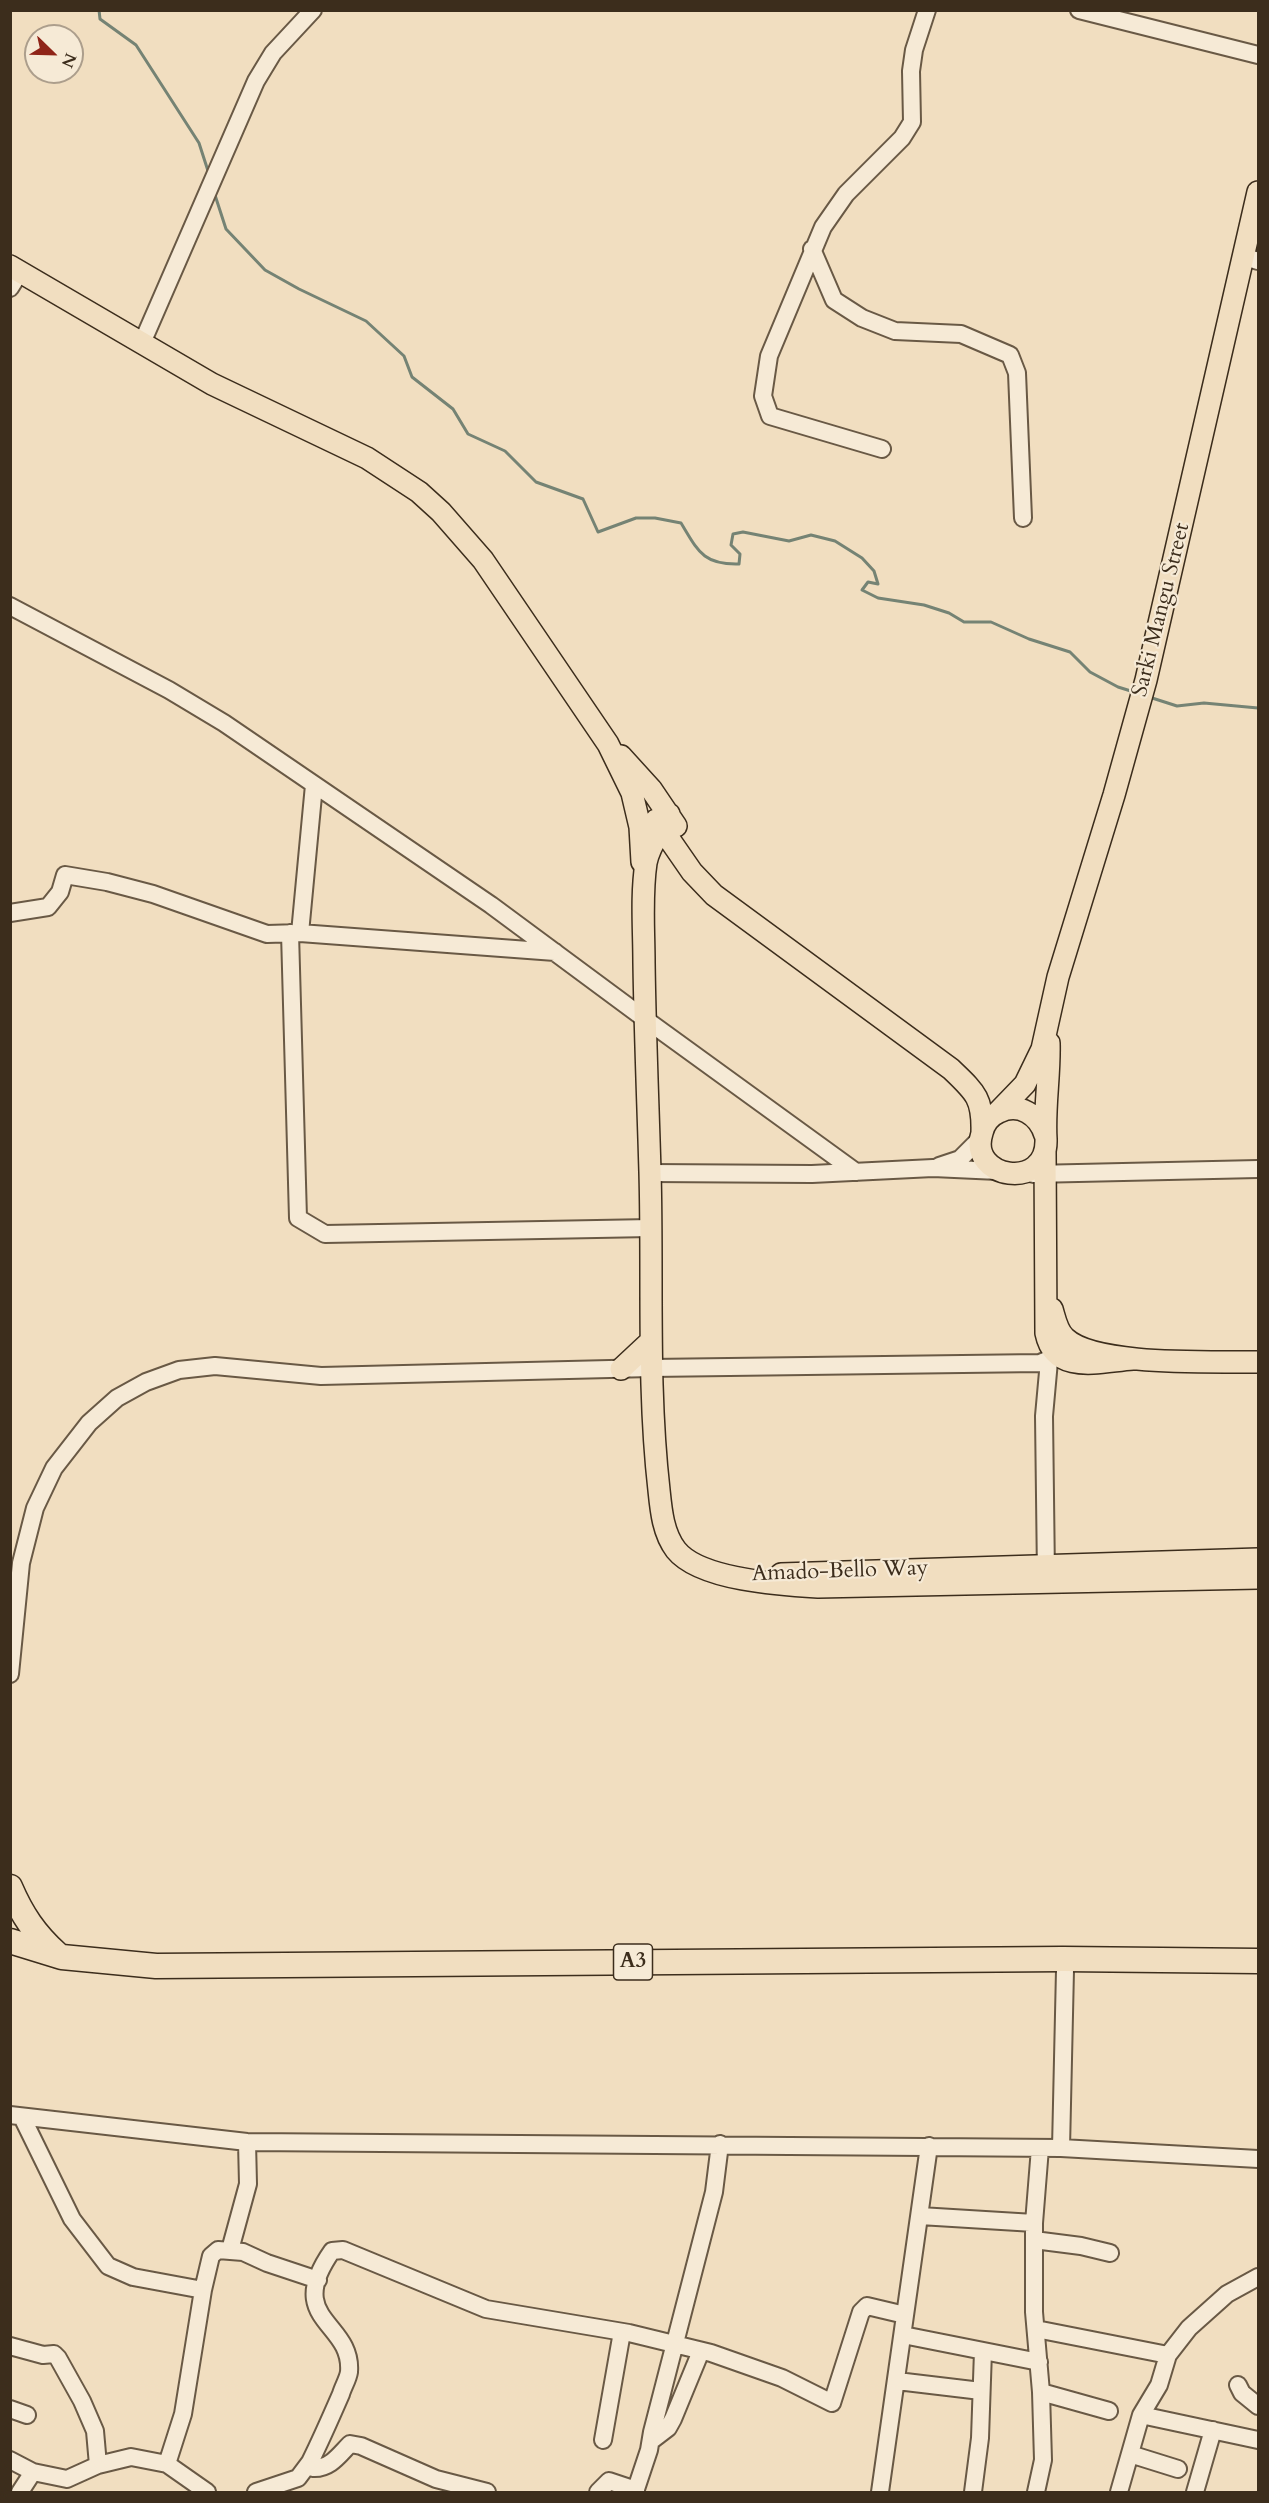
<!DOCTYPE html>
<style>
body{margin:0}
#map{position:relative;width:1269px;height:2503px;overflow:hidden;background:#f1dec0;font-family:Cardo,serif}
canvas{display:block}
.frame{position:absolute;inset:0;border:12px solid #3c2d1c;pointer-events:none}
.north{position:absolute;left:24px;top:24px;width:60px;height:60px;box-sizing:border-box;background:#f6ead6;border:2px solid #ac9e8c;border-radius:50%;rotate:113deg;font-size:16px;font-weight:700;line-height:24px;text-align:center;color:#3c2d1c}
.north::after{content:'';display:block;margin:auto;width:21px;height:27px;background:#8f2418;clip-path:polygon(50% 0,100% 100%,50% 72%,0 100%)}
</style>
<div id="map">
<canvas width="1269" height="2503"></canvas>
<div class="frame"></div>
<div class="north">N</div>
</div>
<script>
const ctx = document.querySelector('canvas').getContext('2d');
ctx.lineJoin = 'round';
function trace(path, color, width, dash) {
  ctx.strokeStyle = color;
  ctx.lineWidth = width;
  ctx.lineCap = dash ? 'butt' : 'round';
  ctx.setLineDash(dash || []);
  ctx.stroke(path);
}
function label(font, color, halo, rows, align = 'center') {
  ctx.font = font + ' Cardo,serif';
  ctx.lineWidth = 4.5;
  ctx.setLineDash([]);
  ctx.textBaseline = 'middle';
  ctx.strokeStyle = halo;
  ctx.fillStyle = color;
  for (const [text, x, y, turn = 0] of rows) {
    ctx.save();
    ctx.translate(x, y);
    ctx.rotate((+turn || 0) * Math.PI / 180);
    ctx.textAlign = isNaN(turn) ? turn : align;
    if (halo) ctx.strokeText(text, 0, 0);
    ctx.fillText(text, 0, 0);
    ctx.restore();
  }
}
const stream = new Path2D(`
 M 99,10 L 100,19 L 136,45 L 199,143 L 209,174
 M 214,192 L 226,229 L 265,270 L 299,289 L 366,321 L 404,356 L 412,377 L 453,409 L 468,434 L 505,451 L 536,482 L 583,499 L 598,532 L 636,518 L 655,518 L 681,523 C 698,551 703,565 739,564 L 740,554 L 731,545 L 733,534 L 743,532 L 789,541 L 811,535 L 835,541 L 862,558 L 874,571 L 878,584 L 868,582 L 862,590 L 878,598 L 924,605 L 949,613 L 964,622 L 991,622 L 1029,639 L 1070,652 L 1090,672 L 1118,687 L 1134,692
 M 1149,697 L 1177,706 L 1204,703 L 1258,708`);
const minor = new Path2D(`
 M 1079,10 L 1258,55
 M 812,249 L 834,300 L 862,318 L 895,331 L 961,334 L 1010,355 L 1017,373 L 1023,518
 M 1245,257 L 1258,261
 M 10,288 L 20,272
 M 142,343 L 256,81 L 273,53 L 313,10
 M 882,449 L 770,416 L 763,396 L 769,356 L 823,227 L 846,194 L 902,138 L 912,122 L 911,71 L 914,50 L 927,10
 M 10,606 L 169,690 L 224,723 L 491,905 L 645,1019 L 856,1172
 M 10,913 L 48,907 L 60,892 L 65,875 L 107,882 L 153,894 L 267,934 L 300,933 L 555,952
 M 290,933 L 298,1218 L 325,1234 L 651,1228
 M 300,933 L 314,785
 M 939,1166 L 960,1159 L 981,1138
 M 650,1173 L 812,1174 L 933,1168 L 998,1171
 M 1033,1174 L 1258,1169
 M 1046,1576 L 1044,1416 L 1049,1361
 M 10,1674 L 21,1563 L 35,1508 L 54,1468 L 89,1423 L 117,1398 L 146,1382 L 179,1370 L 215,1366 L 321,1376 L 651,1368 L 1040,1363 L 1056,1356 L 1063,1346
 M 10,2115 L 247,2142 L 1061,2148 L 1258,2159
 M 22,2117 L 72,2219 L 108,2266 L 133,2277 L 203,2290
 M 1061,2148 L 1065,1970
 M 920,2216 L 1034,2223
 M 1034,2240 L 1081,2246 L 1110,2253
 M 230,2250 L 248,2184 L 247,2142
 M 1036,2329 L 1168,2355
 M 903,2335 L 1039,2362
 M 10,2346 L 43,2355 L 54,2354 L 58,2358 L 82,2401 L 95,2431 L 98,2465
 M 897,2381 L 981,2391
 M 1238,2385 L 1242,2393 L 1258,2406
 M 1041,2392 L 1109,2411
 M 10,2409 L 27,2415
 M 1141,2415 L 1258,2440
 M 603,2440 L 622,2332
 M 651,2441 L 668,2428 L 673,2419 L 701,2351
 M 1130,2454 L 1178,2469
 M 10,2460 L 33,2472 L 20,2492
 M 167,2464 L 183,2414 L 203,2290 L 211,2256 L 218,2250 L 243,2252 L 267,2263 L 318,2280
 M 33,2472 L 67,2479 L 98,2465 L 131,2457 L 167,2464 L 207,2492
 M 256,2492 L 298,2478 L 310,2462
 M 487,2492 L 436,2479 L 361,2446 L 350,2444 C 339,2455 330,2469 313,2468 L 310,2462 C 321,2440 331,2417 341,2394 C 343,2387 348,2379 349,2372 C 353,2321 283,2321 332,2251 L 343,2250 L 486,2309 L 629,2333 L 711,2353 L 782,2378 L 832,2403 L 861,2312 L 867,2306 L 905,2315
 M 598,2492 L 609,2481 L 636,2490
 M 635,2492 L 649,2450 L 652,2432 L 714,2192 L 720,2144
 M 880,2492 L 929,2146
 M 973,2492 L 980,2438 L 983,2351
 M 1036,2492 L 1043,2460 L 1041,2392 L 1034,2312 L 1034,2223 L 1040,2148
 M 1119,2492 L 1141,2415 L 1159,2385 L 1168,2355 L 1189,2328 L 1227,2294 L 1258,2277
 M 1195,2492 L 1213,2430`);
const major = new Path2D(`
 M 10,266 L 212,384 L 367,458 L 419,492 L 441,512 L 483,560 L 608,744 L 632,793 L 640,827 L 642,862
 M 621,756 L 651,789 L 676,826
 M 669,814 C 661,831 649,846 646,863 C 641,896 644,930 644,963 C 645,1033 648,1103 650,1172 C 653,1278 647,1385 659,1490 C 661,1510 663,1533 676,1550 C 700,1580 782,1585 818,1587 L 1258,1578
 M 656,820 L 692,872 L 714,895 L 951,1069 C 975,1092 983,1098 982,1132
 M 997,1113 L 1025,1084 L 1042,1049 L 1058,977 L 1114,795 L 1146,680 L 1258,192
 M 1045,1135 C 1039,1115 1019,1102 999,1112 C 990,1116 984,1124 982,1133 C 967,1179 1048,1192 1046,1139 C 1044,1107 1050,1075 1049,1043
 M 1045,1150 L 1046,1333 C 1055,1376 1101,1361 1133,1359
 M 1052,1309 C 1055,1319 1057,1331 1065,1338 C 1095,1367 1215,1361 1258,1362
 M 621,1369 L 651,1341
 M 781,1574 L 1258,1559`);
const highway = new Path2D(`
 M 10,1887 C 22,1915 35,1934 57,1954
 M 10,1941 L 62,1957 L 156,1966 L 1063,1959 L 1258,1961`);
const shields = [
 [633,1962,39]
];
const shieldNames = [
 ["A3",633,1962]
];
const streetNames = [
 ["Sarki Mangu Street",1162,610,-76],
 ["Amado-Bello Way",840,1572,-2]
];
trace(stream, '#758374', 3);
trace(minor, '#695945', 20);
trace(major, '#3c2d1c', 24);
trace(highway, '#3c2d1c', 27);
trace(minor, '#f6ead6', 16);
trace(major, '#f1dec0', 21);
trace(highway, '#f1dec0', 24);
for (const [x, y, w] of shields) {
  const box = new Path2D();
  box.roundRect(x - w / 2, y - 18, w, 36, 4.5);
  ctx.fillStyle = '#f6ead6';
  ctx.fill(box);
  trace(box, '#3c2d1c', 1.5);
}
label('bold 21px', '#3c2d1c', null, shieldNames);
label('22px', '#3c2d1c', '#f6ead6', streetNames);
</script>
